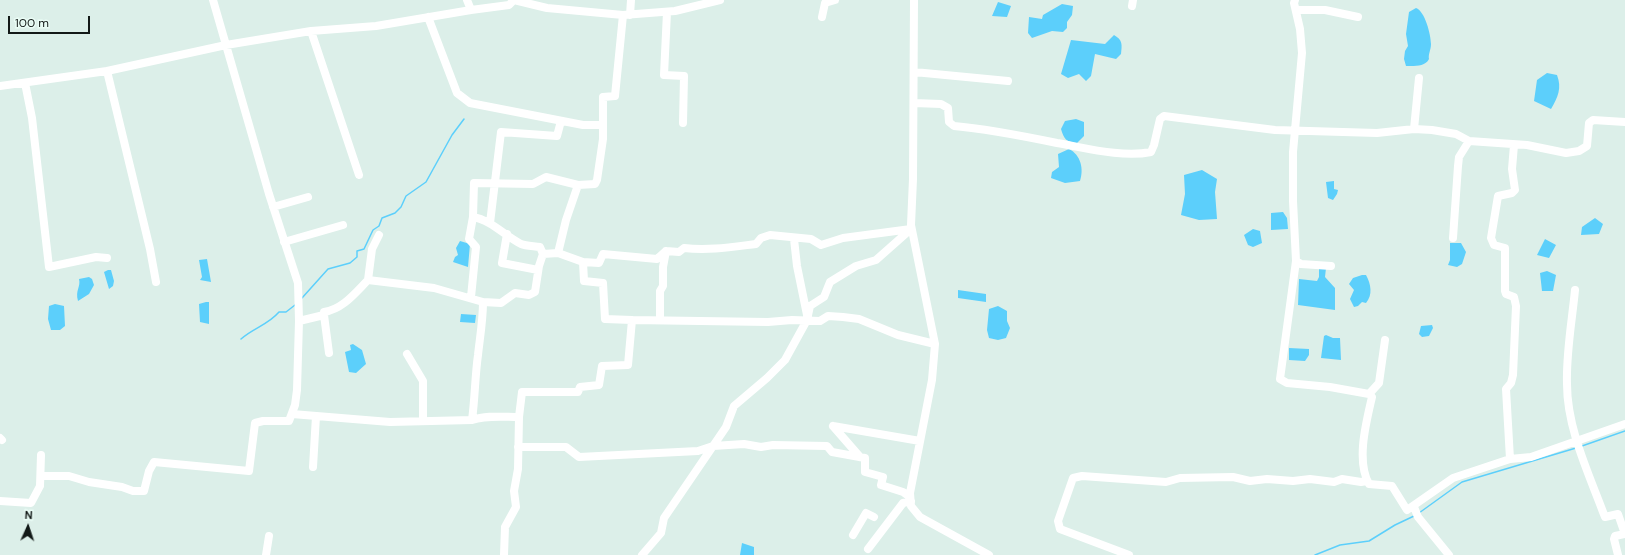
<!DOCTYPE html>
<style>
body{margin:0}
#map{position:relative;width:1625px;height:555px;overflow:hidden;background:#dcefe9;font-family:"DM Sans",sans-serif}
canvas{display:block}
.north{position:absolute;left:8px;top:507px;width:40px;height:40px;-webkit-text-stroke:3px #eafdf6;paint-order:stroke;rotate:3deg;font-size:11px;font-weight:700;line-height:16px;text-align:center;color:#121917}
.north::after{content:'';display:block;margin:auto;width:14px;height:18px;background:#121917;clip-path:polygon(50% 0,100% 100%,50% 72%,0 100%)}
.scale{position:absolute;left:8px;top:16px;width:82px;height:18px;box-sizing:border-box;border:2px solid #121917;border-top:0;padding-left:5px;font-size:12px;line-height:14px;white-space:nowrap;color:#121917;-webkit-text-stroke:3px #eafdf6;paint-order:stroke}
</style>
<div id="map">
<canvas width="1625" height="555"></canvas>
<div class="north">N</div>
<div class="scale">100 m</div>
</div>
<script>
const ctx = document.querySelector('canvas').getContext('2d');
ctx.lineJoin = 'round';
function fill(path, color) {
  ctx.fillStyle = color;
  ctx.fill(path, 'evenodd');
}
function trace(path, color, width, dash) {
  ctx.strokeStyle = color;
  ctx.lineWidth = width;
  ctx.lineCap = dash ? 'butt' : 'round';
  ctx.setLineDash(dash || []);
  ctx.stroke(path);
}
const water = new Path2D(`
 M 998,2 L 1011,6 L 1007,17 L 992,16 Z
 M 1062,4 L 1073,6 L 1072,15 L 1067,22 L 1067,28 L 1063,32 L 1052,31 L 1032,38 L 1028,33 L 1029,17 L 1042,19 L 1043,15 Z
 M 1416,8 C 1425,11 1431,35 1431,44 C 1431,50 1428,54 1429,59 C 1425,67 1414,66 1406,66 L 1404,59 L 1405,51 L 1408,46 L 1406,34 L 1409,12 Z
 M 1114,35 C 1123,40 1122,45 1121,54 L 1116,59 L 1095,54 L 1091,76 L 1086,81 L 1079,74 L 1068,78 L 1061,74 L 1071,40 L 1105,44 Z
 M 1547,73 L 1557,75 C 1562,88 1558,97 1551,109 L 1534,101 L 1537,80 Z
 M 1076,119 L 1084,122 L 1084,136 L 1077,143 C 1066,142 1064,139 1061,129 L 1065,121 Z
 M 1069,149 C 1081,155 1084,169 1080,181 L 1065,183 L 1051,178 L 1052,172 L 1059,167 L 1058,154 Z
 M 1202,170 L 1217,179 L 1215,192 L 1217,219 L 1199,220 L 1181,215 L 1185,194 L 1184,175 Z
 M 1334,181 L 1334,189 L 1338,190 L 1337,194 L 1333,200 L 1328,198 L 1326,182 Z
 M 1283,212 L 1287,218 L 1288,229 L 1271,230 L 1271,213 Z
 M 1595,218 L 1603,224 L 1599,234 L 1581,235 L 1582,227 Z
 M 1253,229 L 1260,231 L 1262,243 L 1253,247 L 1248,245 L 1244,235 Z
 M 1545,239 L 1556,245 L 1549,258 L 1537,255 Z
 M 460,241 L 470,244 L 468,267 L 453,262 L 455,257 L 458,255 L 456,248 Z
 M 1450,243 L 1461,243 L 1466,252 L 1462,264 L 1457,267 L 1448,265 L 1450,260 Z
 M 207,259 L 211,282 L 200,280 L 202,277 L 199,260 Z
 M 1319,268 L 1326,268 L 1325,277 L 1335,288 L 1335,310 L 1298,305 L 1299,279 L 1317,281 L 1319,277 Z
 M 108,270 L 111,270 L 114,281 L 113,286 L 109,289 L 104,272 Z
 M 1547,271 L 1556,275 L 1553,291 L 1542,291 L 1540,273 Z
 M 1362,275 L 1366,275 C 1371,284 1373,295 1366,303 L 1362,302 L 1358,306 L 1354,307 L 1350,299 L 1354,290 L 1349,284 L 1353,278 Z
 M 89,277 L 92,279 L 94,285 L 89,294 L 78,301 C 75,290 81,287 79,279 Z
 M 958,290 L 986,294 L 986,302 L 958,298 Z
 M 206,302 L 209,302 L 209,324 L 200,322 L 199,304 Z
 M 55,304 L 64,306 L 65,326 L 60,330 L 51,330 L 48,319 L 49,306 Z
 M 998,306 L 1007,311 L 1007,321 L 1010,328 L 1006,338 L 998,340 L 989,338 L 987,330 L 989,309 Z
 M 461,314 L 476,315 L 475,323 L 460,322 Z
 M 1432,325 L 1433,328 L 1429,336 L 1422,337 L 1419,334 L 1421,326 Z
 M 1326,335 L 1333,338 L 1340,338 L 1341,360 L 1321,358 L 1324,336 Z
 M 353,344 L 362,350 L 366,364 L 356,373 L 349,372 L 345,352 L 351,350 L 350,345 Z
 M 1289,348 L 1309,349 L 1309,355 L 1305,361 L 1289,360 Z
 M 742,543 L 754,547 L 754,555 L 740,555 Z`);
const stream = new Path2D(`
 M 302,298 L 328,269 L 350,263 L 357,257 L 357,251 L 364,249 L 373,230 L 379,226 L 382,218 L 395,213 L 401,207 L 406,196 L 426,182 L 452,135 L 464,119
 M 241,339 C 253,328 268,325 279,312 L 286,312 L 295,305
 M 1582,446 L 1625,431
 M 1419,513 L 1462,482 L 1576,448
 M 1315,555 L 1340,545 L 1369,541 L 1395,525 L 1414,516`);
const minor = new Path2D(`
 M 914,0 L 913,179 L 911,225 L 935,344
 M 1295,0 L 1294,3 L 1300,29 L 1302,53 L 1293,152 L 1293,201 L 1296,261 L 1301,264 L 1331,266
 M 1132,6 L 1133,0
 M 471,10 L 509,5 L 514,0 L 547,8 L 623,15 L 615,96 L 603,97 L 603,139 L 597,180 L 595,184 L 578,185 L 566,220 L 558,253 L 543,254 L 539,266 L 535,292 L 529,295 L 515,293 L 501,303 L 483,302 C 483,320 480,337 478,355 C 475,376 475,398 472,420
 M 1296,10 L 1325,10 L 1358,17
 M 667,12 L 664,75 L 684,76 L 683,123
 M 623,15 L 675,11 L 720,0
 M 630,15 L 631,0
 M 428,17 L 457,93 L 470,103 L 583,125 L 602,125
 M 822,17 L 825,3 L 835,0
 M 311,31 L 359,175
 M 107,71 L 150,249 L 156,282
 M 914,72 L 1008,81
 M 25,83 L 32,118 L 49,267 L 96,257 L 107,258
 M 0,86 L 107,71 L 226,45 L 311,31 L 376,26 L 471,10 L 467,0
 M 914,103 L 941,104 L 948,108 L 949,122 L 954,126 C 989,129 1023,136 1057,143 C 1086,148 1123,158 1151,152 L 1154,145 L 1160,119 L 1164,116 L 1275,130 L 1377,133 L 1414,129 L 1432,130 L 1456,134 L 1469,141 L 1527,145 L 1566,153 L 1579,151 L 1587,146 L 1589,123 L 1593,120 L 1625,122
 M 1414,129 L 1419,78
 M 273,207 L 308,197
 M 490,223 L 501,132 L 557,136 L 561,121
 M 507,234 L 502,263 L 538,270
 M 1453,238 L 1458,166 L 1459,157 L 1469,141
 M 794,239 L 797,266 L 807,315
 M 284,242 L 343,225
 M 558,253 L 583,262 L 599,263 L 603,254 L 657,259 L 666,251 L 679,252 L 684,248 C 708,251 732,247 756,244 L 761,238 L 770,235 L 811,239 L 821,245 L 843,238 L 911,229
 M 543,254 L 540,247 C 534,246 526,246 521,244 C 505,236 491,220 473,217 L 474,183 L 533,184 L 546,177 L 578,185
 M 1296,261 L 1280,379 L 1287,383 L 1330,387 L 1369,394
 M 583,262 L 584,281 L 603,283 L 605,319 L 632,320
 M 368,280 L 372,249 L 379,235
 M 1575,290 C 1572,321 1566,353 1567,384 C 1567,428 1588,472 1603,512 L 1605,517 L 1618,514 L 1625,534 L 1615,536 L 1614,539 L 1618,555
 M 471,297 L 476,247 L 469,239 L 473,217
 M 324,315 L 324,312 C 343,309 355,293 368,280 L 434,288 L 483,302
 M 660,319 L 660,291 L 663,286 L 663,267 L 666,251
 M 299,321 L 324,315 L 329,353
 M 407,354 L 423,381 L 423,420
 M 1369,394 L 1372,397 C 1366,423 1356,461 1369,484 L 1392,486 L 1407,510 L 1453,478 L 1510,459 L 1531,457 L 1625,424
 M 1369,394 L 1379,383 L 1385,340
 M 292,414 L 390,422 L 472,420 C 486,415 503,417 519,417 L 518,469 L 514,491 L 516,507 L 505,527 L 504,555
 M 519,417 L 522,392 L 578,392 L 580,387 L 599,385 L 602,366 L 628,365 L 632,320 L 768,322 L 792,320 L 820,321 L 828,316 L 843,317 L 859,319 L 898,335 L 935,344 L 932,380 L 910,493 L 911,506 L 920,517 L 989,555
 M 833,426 L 920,441
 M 833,426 L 860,457
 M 0,438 L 2,440
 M 518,447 L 566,447 L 579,457 L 698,451 L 713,446 L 744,444 L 761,447 L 773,445 L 827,446 L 832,452 L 865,458 L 865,472 L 883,477 L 881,485 L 903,492 L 910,497
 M 1510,459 L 1506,389 L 1511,383 L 1513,375 L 1516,306 L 1514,297 L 1506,294 L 1505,291 L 1505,248 L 1494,245 L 1491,238 L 1498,196 L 1512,193 L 1515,190 L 1512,169 L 1514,145
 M 313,467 L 316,416
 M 41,474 L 42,476 L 69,476 L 89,482 L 122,487 L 133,491 L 144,491 L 149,471 L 154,462 L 249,471 L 255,423 L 263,421 L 289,421 L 295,405 L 297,390 L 299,321 L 298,283 L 269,194 L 213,0
 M 0,501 L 31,503 L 40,486 L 41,455
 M 1414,507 L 1418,517 L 1449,555
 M 853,535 L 866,513 L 874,517
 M 868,549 L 903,503 L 911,501
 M 266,555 L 269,536
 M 642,555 L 661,533 L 664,518 L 726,427 L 734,406 L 767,378 L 785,360 L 807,320 L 810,306 L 824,297 L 830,282 L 856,266 L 876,260 L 911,229
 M 1129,555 L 1060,529 L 1058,521 L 1073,478 L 1082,476 L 1166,482 L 1180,478 L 1233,477 L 1250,481 L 1267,479 L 1293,481 L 1310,479 L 1334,482 L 1342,479 L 1361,482 L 1367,481`);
fill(water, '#5ccffb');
trace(stream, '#5ccffb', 1.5);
trace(minor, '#fff', 8);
</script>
